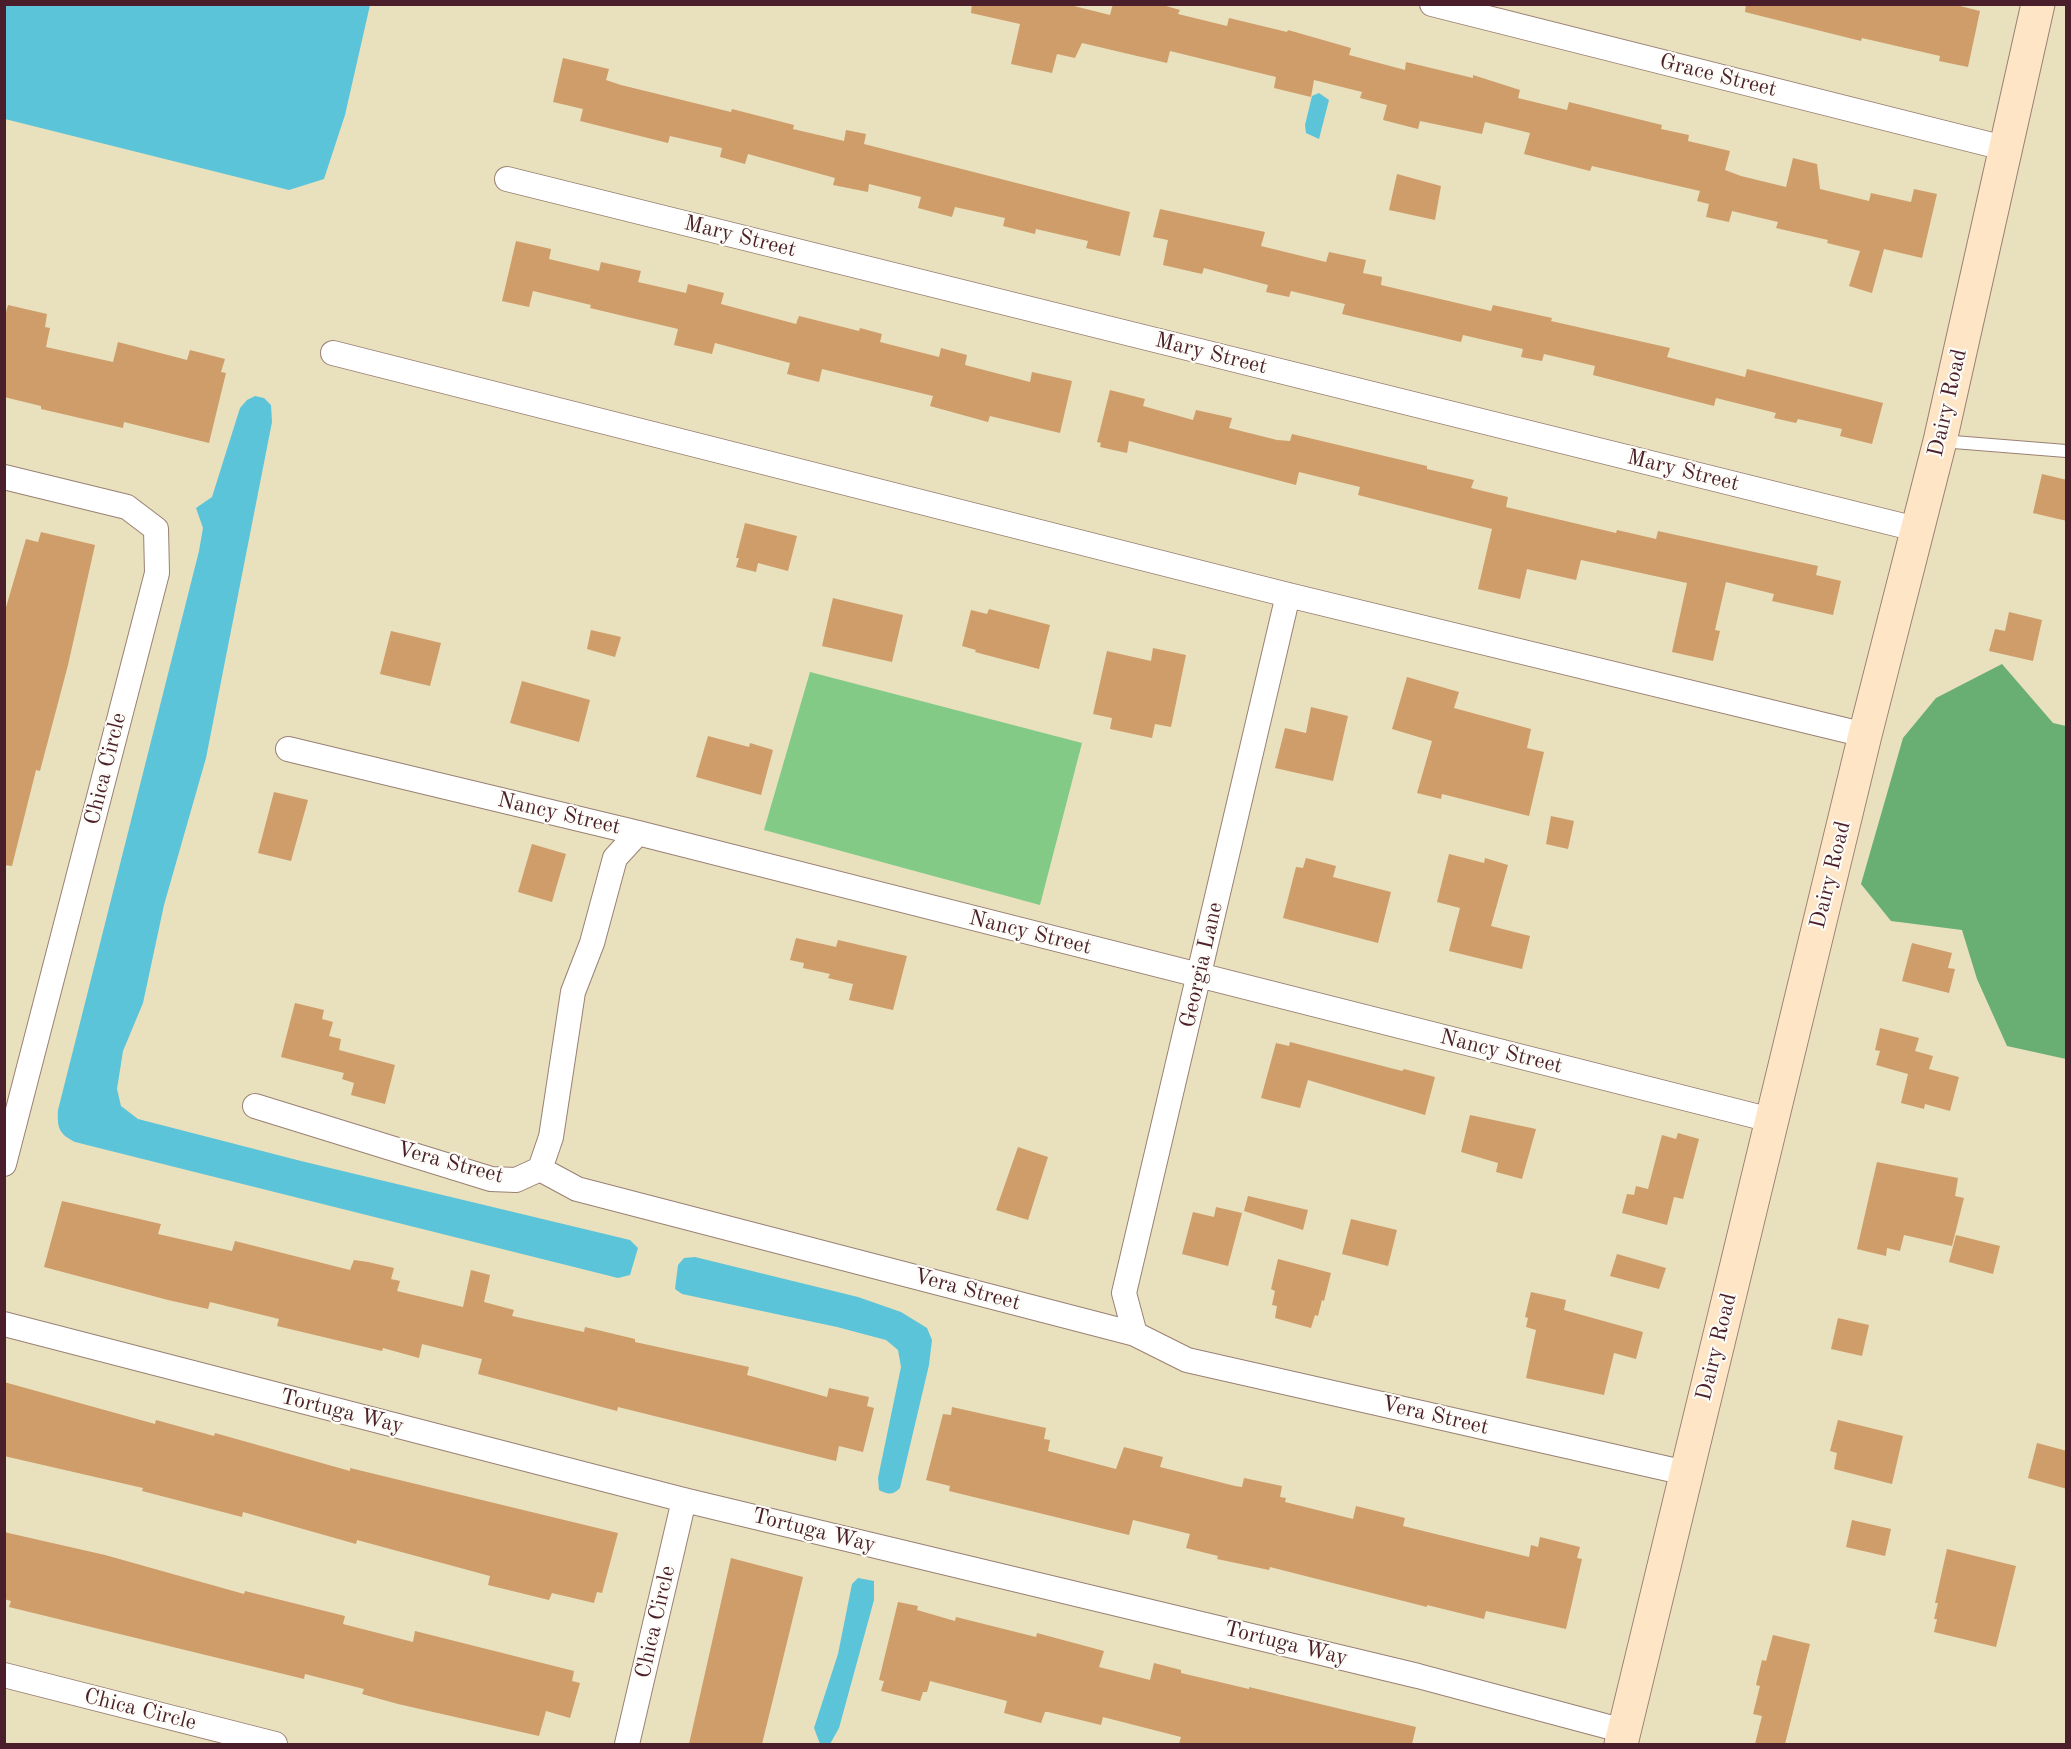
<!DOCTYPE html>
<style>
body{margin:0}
#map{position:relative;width:2071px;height:1749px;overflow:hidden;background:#e9e0bd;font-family:"Old Standard TT",serif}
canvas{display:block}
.frame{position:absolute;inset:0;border:6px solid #4a1f2b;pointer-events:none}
</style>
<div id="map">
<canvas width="2071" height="1749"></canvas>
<div class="frame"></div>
</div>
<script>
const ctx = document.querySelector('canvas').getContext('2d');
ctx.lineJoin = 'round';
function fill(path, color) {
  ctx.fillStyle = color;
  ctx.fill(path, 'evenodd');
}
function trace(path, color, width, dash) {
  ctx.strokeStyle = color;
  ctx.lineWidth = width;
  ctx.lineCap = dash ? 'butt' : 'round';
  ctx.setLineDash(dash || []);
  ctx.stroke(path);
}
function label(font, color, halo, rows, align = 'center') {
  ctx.font = font + ' "Old Standard TT",serif';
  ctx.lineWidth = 4.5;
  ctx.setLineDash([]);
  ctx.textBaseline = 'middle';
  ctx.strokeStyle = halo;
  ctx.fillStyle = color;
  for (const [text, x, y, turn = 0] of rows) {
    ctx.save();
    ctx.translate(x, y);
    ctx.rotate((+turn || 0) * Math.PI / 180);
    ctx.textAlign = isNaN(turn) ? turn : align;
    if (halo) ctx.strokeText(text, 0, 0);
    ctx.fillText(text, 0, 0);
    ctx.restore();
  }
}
const green = new Path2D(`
 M 810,672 L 1082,743 L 1040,905 L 764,830 Z`);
const forest = new Path2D(`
 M 2002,664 L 2053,723 L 2066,726 L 2066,1059 L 2007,1046 L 1977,979 L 1962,930 L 1891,921 L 1861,884 L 1903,738 L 1936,698 Z`);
const water = new Path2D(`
 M 5,4 L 370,4 L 370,5 L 345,115 L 324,179 L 289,190 L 5,119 Z
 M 1319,93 L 1329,100 L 1319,139 L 1306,133 L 1305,125 L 1312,96 Z
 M 255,396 L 264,398 L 271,405 L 272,422 L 206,758 L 164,905 L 143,1003 L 123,1051 L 117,1089 L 121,1106 L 138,1119 L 301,1161 L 630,1240 L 638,1248 L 630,1275 L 618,1278 L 75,1142 C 59,1134 57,1128 58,1110 L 199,551 L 203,528 L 196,508 L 212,497 L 240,408 L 247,400 Z
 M 695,1257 L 858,1297 L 901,1312 L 927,1328 L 932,1340 L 929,1365 L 900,1488 C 893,1495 888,1495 879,1490 L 878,1478 L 901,1367 L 898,1350 L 886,1340 L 837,1327 L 682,1294 L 675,1289 L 678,1265 L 684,1258 Z
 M 858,1578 L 874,1581 L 874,1600 L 839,1728 L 830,1744 L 820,1744 L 814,1728 L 838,1654 L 852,1584 Z`);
const building = new Path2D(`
 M 972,4 L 1066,4 L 1110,15 L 1113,4 L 1159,4 L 1180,10 L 1178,14 L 1227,26 L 1229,18 L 1287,32 L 1288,30 L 1351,48 L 1349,55 L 1405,70 L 1406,62 L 1473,78 L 1473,75 L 1520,90 L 1518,98 L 1567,110 L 1569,102 L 1662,125 L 1661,129 L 1689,135 L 1688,141 L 1730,151 L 1725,170 L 1741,176 L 1786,187 L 1793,158 L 1817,164 L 1820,189 L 1869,201 L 1871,193 L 1911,202 L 1914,189 L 1937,194 L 1922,258 L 1884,249 L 1872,293 L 1849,286 L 1860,251 L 1827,243 L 1828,240 L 1776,228 L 1778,222 L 1732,211 L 1729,222 L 1706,217 L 1709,204 L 1697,201 L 1700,191 L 1592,166 L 1590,171 L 1524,154 L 1530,133 L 1485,122 L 1482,134 L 1420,121 L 1418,129 L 1383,120 L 1387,105 L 1360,98 L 1362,92 L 1314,80 L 1311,97 L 1274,88 L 1276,77 L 1170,51 L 1167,63 L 1082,43 L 1075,58 L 1057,54 L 1052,73 L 1011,64 L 1020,24 L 971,13 Z
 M 1746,4 L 1952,4 L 1980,11 L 1968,67 L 1939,61 L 1940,56 L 1862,38 L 1861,41 L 1745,12 Z
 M 563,58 L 609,69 L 606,80 L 621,85 L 731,112 L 732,109 L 794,125 L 793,129 L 844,141 L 846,130 L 866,134 L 864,144 L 1130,212 L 1120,256 L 1086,248 L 1088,241 L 1036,229 L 1035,234 L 1003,226 L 1005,218 L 955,207 L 952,217 L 918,208 L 921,197 L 869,184 L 868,192 L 833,185 L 835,178 L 748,154 L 745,164 L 720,157 L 722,148 L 670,136 L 668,143 L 580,121 L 583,109 L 553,102 Z
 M 1397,174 L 1441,186 L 1435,220 L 1389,210 Z
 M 1160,209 L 1265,232 L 1261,246 L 1326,262 L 1329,252 L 1366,260 L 1363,273 L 1382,277 L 1381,285 L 1491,311 L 1493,305 L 1552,318 L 1551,321 L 1670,348 L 1667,357 L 1745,377 L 1747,369 L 1883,403 L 1872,444 L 1840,436 L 1842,429 L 1798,419 L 1796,423 L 1774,418 L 1776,413 L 1716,398 L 1714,406 L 1593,375 L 1595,366 L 1544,354 L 1542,361 L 1521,357 L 1523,349 L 1463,335 L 1461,342 L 1342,314 L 1345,304 L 1291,291 L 1289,297 L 1266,292 L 1268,285 L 1204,268 L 1202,274 L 1163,265 L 1168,240 L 1153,237 Z
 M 516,241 L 551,249 L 549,259 L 599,271 L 601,262 L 641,271 L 638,282 L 686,293 L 688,284 L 724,293 L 721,304 L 796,324 L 799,316 L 859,331 L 860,328 L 882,334 L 880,342 L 939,357 L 941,348 L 967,355 L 965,365 L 1030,382 L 1032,372 L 1072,381 L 1060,433 L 990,416 L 988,422 L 930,406 L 933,396 L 822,369 L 819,382 L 787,374 L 790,363 L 715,343 L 712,354 L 674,345 L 678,329 L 590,308 L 591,305 L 533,291 L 529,307 L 502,301 Z
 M 8,305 L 47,314 L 45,327 L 50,328 L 46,347 L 113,362 L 118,342 L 187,360 L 190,350 L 225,359 L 221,372 L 226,373 L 209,443 L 124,422 L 123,428 L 41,409 L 41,406 L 4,397 L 4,319 Z
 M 1110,390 L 1145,399 L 1143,406 L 1193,420 L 1196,410 L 1232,418 L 1229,428 L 1277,440 L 1290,441 L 1292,434 L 1427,466 L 1427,469 L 1474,480 L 1471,488 L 1508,497 L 1506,507 L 1616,533 L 1617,530 L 1656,539 L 1658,531 L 1818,566 L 1816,575 L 1841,581 L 1833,615 L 1772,601 L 1774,594 L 1726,582 L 1715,630 L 1720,631 L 1713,661 L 1672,652 L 1687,583 L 1581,560 L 1576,580 L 1527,569 L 1520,599 L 1478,589 L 1492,529 L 1358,495 L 1360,487 L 1299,472 L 1296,485 L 1129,441 L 1127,453 L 1100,447 L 1101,443 L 1097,442 Z
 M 2042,474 L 2067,480 L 2067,521 L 2033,513 Z
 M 745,523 L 797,536 L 788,571 L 758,563 L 756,572 L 736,567 L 739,558 L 736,558 Z
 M 41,532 L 95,545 L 68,665 L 40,771 L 36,770 L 12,866 L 4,865 L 4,614 L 26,539 L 38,542 Z
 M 833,598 L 903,615 L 892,662 L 822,646 Z
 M 989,609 L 1050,625 L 1039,669 L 975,652 L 976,650 L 962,646 L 971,610 L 987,614 Z
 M 2009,612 L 2042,620 L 2033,661 L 1989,651 L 1995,629 L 2005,631 Z
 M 591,630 L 621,637 L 615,657 L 587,649 Z
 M 391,631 L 441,643 L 430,686 L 380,674 Z
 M 1153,648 L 1186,655 L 1171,727 L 1155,724 L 1152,738 L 1110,729 L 1112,718 L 1093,714 L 1107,651 L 1151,661 Z
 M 1407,677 L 1459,692 L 1454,708 L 1531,729 L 1527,748 L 1544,752 L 1529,816 L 1442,794 L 1441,799 L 1417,793 L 1432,741 L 1392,729 Z
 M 522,681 L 590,700 L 579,742 L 510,723 Z
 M 1311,707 L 1348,716 L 1333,781 L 1275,768 L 1285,728 L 1306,733 Z
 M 708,736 L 749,747 L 750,743 L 773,750 L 761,795 L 696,777 Z
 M 274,792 L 308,800 L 291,861 L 258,853 Z
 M 1551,816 L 1574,821 L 1568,849 L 1546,844 Z
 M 532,844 L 566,854 L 552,902 L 518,892 Z
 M 1449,854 L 1484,863 L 1485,858 L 1508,865 L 1491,926 L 1530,936 L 1522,969 L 1449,951 L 1460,908 L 1437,902 Z
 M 1306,858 L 1336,866 L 1333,877 L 1391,892 L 1378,943 L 1283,918 L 1296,867 L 1303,868 Z
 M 796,938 L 836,947 L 838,940 L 907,956 L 893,1010 L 849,1000 L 853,984 L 828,978 L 830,974 L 803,968 L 804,963 L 790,960 Z
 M 1912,943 L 1952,953 L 1948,968 L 1955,969 L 1949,993 L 1902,981 Z
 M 295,1003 L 324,1010 L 322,1019 L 333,1022 L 329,1036 L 341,1039 L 339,1050 L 395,1065 L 385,1104 L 351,1095 L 354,1083 L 342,1079 L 344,1073 L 281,1057 Z
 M 1880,1028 L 1919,1038 L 1915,1051 L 1933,1056 L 1929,1069 L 1959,1077 L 1950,1111 L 1925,1104 L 1924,1109 L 1901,1103 L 1908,1074 L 1876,1065 L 1880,1051 L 1875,1050 Z
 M 1290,1042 L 1402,1071 L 1404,1069 L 1435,1077 L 1425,1115 L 1308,1080 L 1300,1108 L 1261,1098 L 1276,1043 L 1289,1046 Z
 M 1470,1115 L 1536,1129 L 1522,1179 L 1496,1172 L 1498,1163 L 1461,1152 Z
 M 1678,1133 L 1699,1139 L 1683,1199 L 1674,1197 L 1667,1225 L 1622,1213 L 1627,1194 L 1634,1195 L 1636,1186 L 1648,1189 L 1662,1135 L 1676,1139 Z
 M 1018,1147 L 1048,1157 L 1028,1220 L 996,1210 Z
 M 1877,1162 L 1958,1178 L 1955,1196 L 1964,1198 L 1952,1246 L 1904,1235 L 1900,1251 L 1887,1248 L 1886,1256 L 1857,1249 Z
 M 1248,1196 L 1308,1210 L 1303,1230 L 1244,1211 Z
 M 62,1201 L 161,1224 L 158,1234 L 232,1251 L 235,1241 L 350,1270 L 354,1260 L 368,1262 L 394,1268 L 391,1279 L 400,1281 L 397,1291 L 463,1307 L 471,1270 L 490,1275 L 484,1302 L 514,1310 L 512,1316 L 584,1332 L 585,1327 L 635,1339 L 635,1342 L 749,1367 L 747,1375 L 827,1397 L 829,1388 L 869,1397 L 867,1406 L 874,1408 L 863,1452 L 839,1446 L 836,1461 L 618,1407 L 617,1411 L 478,1374 L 482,1359 L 422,1344 L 419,1358 L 383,1348 L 382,1351 L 277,1326 L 279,1319 L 210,1302 L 208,1309 L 168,1300 L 44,1267 Z
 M 1216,1207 L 1242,1213 L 1228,1266 L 1182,1254 L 1193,1212 L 1214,1217 Z
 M 1351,1219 L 1397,1230 L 1388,1266 L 1342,1254 Z
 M 1956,1235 L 2000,1246 L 1993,1274 L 1949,1262 Z
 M 1617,1254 L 1666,1268 L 1659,1289 L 1610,1276 Z
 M 1278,1259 L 1331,1273 L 1324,1301 L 1322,1300 L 1318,1316 L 1315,1315 L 1311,1328 L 1275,1318 L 1277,1306 L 1272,1305 L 1275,1291 L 1271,1289 Z
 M 1531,1292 L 1566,1300 L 1564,1310 L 1643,1332 L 1636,1359 L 1614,1353 L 1604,1395 L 1526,1378 L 1536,1330 L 1526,1327 L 1528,1318 L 1525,1317 Z
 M 1838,1318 L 1869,1325 L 1862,1356 L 1831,1349 Z
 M 4,1382 L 155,1424 L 156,1420 L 214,1436 L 215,1433 L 350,1471 L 350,1468 L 618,1533 L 602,1593 L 597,1592 L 594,1603 L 552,1593 L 549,1600 L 488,1585 L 490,1576 L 357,1540 L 356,1544 L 243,1512 L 242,1517 L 142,1491 L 143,1488 L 4,1456 Z
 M 952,1407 L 1046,1428 L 1044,1439 L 1050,1440 L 1048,1451 L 1116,1469 L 1124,1447 L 1163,1457 L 1160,1467 L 1235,1486 L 1242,1487 L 1244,1478 L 1282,1486 L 1280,1497 L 1286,1498 L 1285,1502 L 1353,1519 L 1356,1506 L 1405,1518 L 1403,1526 L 1529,1557 L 1531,1545 L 1538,1547 L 1540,1537 L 1580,1547 L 1577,1558 L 1582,1559 L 1566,1629 L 1486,1611 L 1484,1619 L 1427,1605 L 1427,1607 L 1270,1567 L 1269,1570 L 1217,1559 L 1218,1556 L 1186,1548 L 1190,1534 L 1133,1520 L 1129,1535 L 949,1491 L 950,1486 L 926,1480 L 943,1414 L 951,1415 Z
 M 1838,1420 L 1903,1436 L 1892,1484 L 1834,1469 L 1837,1453 L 1830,1451 Z
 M 2037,1443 L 2067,1451 L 2067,1489 L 2028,1478 Z
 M 1852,1520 L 1891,1529 L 1885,1556 L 1846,1547 Z
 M 4,1532 L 105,1555 L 244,1594 L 245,1591 L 345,1616 L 343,1624 L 413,1642 L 415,1631 L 574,1671 L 572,1681 L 580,1683 L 570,1718 L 546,1711 L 539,1736 L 398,1704 L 362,1694 L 364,1689 L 305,1674 L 304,1679 L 9,1607 L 11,1601 L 4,1599 Z
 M 1947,1549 L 2016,1566 L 1996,1647 L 1934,1632 L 1937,1619 L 1934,1619 L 1938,1603 L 1935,1603 Z
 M 731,1558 L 803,1577 L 762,1744 L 689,1744 Z
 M 898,1602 L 918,1606 L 917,1610 L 955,1621 L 956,1617 L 1036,1637 L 1037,1633 L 1104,1651 L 1099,1667 L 1150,1680 L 1154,1663 L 1181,1670 L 1181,1673 L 1249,1689 L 1249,1687 L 1416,1727 L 1412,1744 L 1179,1744 L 1181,1737 L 1103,1717 L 1101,1725 L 1048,1712 L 1045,1712 L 1041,1723 L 1004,1713 L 1007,1701 L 930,1681 L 927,1692 L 923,1692 L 920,1701 L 881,1691 L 884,1681 L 879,1680 Z
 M 1773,1635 L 1810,1644 L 1785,1744 L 1755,1744 L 1762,1716 L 1753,1714 L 1760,1686 L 1756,1685 L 1762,1660 L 1766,1661 Z`);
const lane = new Path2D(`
 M 1941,441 L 2066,451`);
const street = new Path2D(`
 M 1432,4 L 2004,148
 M 507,179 L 1916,529
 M 333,353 L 1288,595 L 1865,735
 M 4,477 L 127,507 L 156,529 L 157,573 L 4,1164
 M 288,749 L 638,833 L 1771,1120
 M 255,1106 L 491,1179 L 516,1180 L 540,1169 L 577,1189 L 1135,1334 L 1187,1360 L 1686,1473
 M 540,1169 L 551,1137 L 573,992 L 592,943 L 615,858 L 638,833
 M 4,1324 L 684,1500 L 1418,1676 L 1624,1731
 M 1135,1334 L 1124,1293 L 1288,595
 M 4,1675 L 275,1744
 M 627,1744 L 684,1500`);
const secondary = new Path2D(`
 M 1621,1744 L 1865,735 L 1940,441 L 2038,4`);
const streetNames = [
 ["Grace Street",1718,76,14],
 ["Mary Street",740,237,14],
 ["Mary Street",1211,354,14],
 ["Dairy Road",1948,403,-77],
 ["Mary Street",1683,471,14],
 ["Chica Circle",106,769,-76],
 ["Nancy Street",559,814,13],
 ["Dairy Road",1831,875,-76],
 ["Nancy Street",1030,933,14],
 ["Georgia Lane",1202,965,-77],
 ["Nancy Street",1501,1052,14],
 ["Vera Street",450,1163,15],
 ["Vera Street",967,1290,15],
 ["Dairy Road",1717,1347,-76],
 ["Tortuga Way",342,1412,14],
 ["Vera Street",1435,1416,13],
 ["Tortuga Way",814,1531,14],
 ["Chica Circle",656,1622,-77],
 ["Tortuga Way",1286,1644,14],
 ["Chica Circle",140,1710,14]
];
fill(green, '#82ca86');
fill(forest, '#69ae73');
fill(water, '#5cc4d9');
fill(building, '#ce9d6a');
trace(lane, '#9a8074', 14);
trace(street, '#9a8074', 26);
trace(secondary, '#9a8074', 35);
trace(lane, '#fff', 12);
trace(street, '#fff', 24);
trace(secondary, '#fde5c5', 33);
label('22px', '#4a1f2b', '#fdfcf7', streetNames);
</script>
